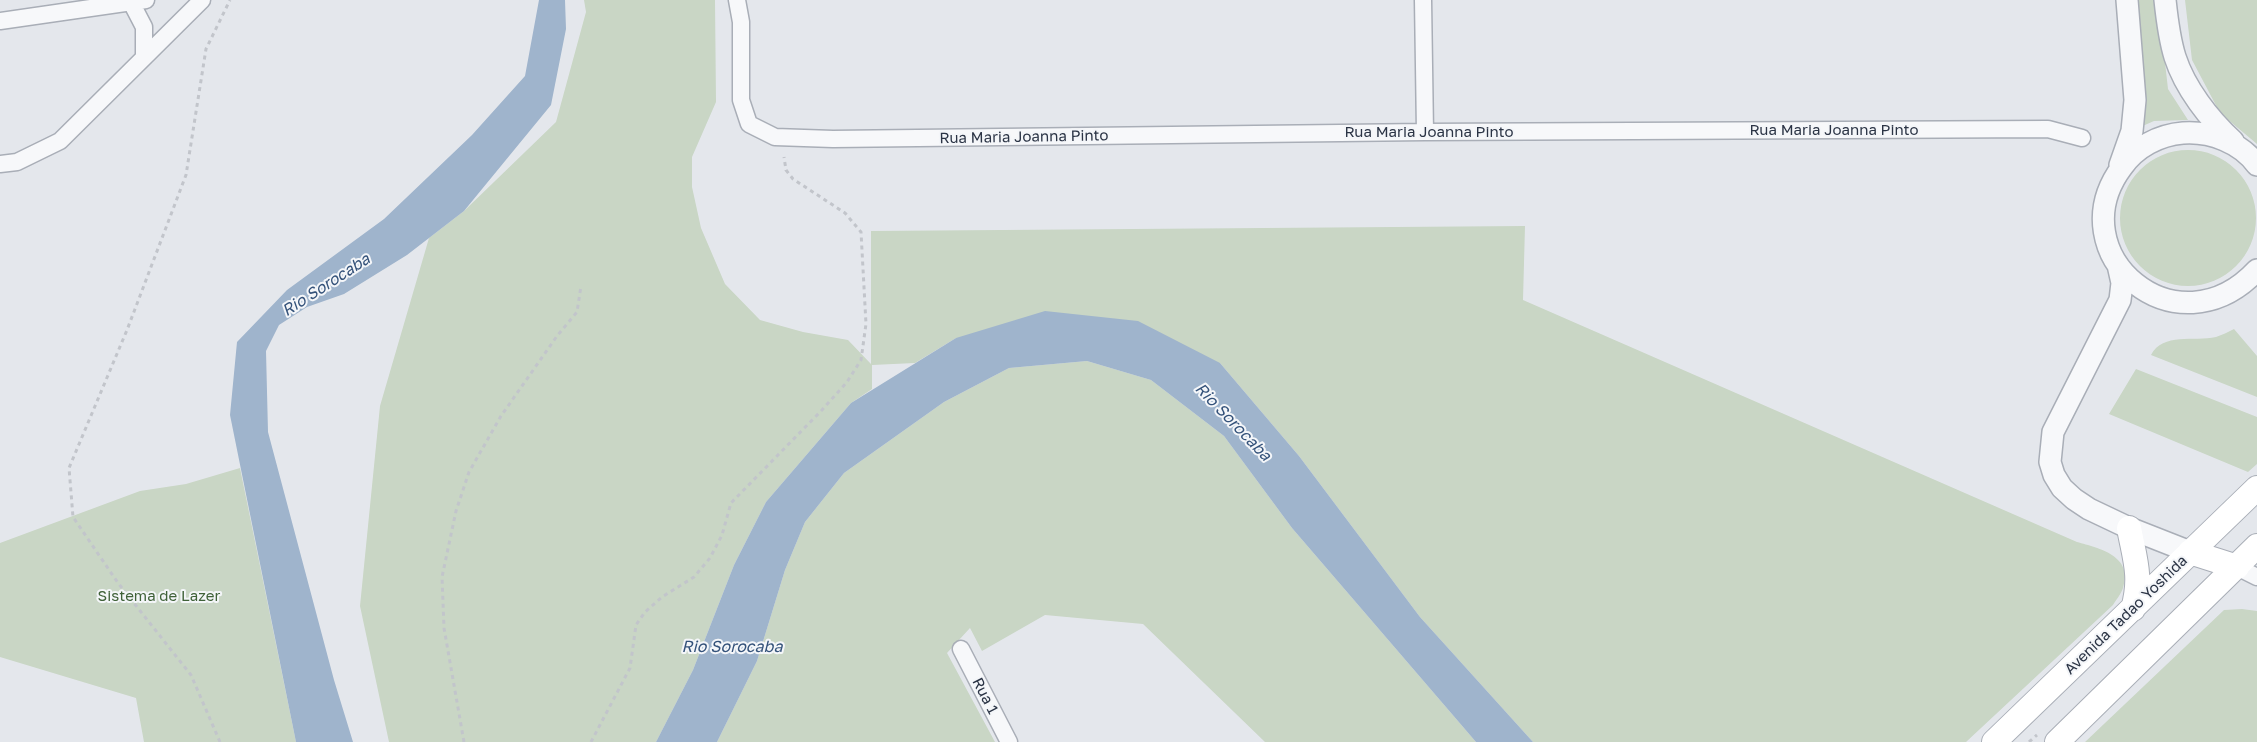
<!DOCTYPE html>
<style>
body{margin:0}
canvas{display:block;background:#e4e7ec}
</style>
<canvas width="2257" height="742"></canvas>
<script>
const ctx = document.querySelector('canvas').getContext('2d');
ctx.lineJoin = 'round';
function fill(path, color) {
  ctx.fillStyle = color;
  ctx.fill(path, 'evenodd');
}
function trace(path, color, width, dash) {
  ctx.strokeStyle = color;
  ctx.lineWidth = width;
  ctx.lineCap = dash ? 'butt' : 'round';
  ctx.setLineDash(dash || []);
  ctx.stroke(path);
}
function label(font, color, halo, rows, align = 'center') {
  ctx.font = font + ' "Golos Text",sans-serif';
  ctx.lineWidth = 4;
  ctx.setLineDash([]);
  ctx.textBaseline = 'middle';
  ctx.strokeStyle = halo;
  ctx.fillStyle = color;
  for (const [text, x, y, turn = 0] of rows) {
    ctx.save();
    ctx.translate(x, y);
    ctx.rotate((+turn || 0) * Math.PI / 180);
    ctx.textAlign = isNaN(turn) ? turn : align;
    if (halo) ctx.strokeText(text, 0, 0);
    ctx.fillText(text, 0, 0);
    ctx.restore();
  }
}
const green = new Path2D(`
 M 584,0 L 715,0 L 716,102 L 692,157 L 692,187 L 701,228 L 725,284 L 760,320 L 803,332 L 848,340 L 871,364 L 871,231 L 1525,226 L 1523,300 L 2077,542 C 2099,548 2134,556 2123,588 C 2121,594 2116,600 2113,605 L 1966,742 L 1533,742 L 1420,617 L 1299,456 L 1220,363 L 956,338 L 915,363 L 872,365 L 872,389 L 851,403 L 766,502 L 734,565 L 693,670 L 656,742 L 389,742 L 360,606 L 380,406 L 429,238 L 464,211 L 556,122 L 586,12 Z
 M 2134,0 L 2158,0 L 2168,89 L 2188,120 L 2154,121 L 2138,128 Z
 M 2185,0 L 2257,0 L 2257,144 L 2220,113 L 2192,60 Z
 M2120 218a68 68 0 1 1 136 0a68 68 0 1 1-136 0Z
 M 2234,329 L 2257,356 L 2257,397 L 2151,355 C 2163,332 2194,342 2216,337 C 2222,335 2228,332 2234,329 Z
 M 1087,361 L 1151,380 L 1224,436 L 1292,528 L 1476,742 L 1265,742 L 1143,624 L 1045,615 L 982,651 L 970,628 L 947,653 L 995,742 L 717,742 L 757,661 L 785,570 L 805,522 L 844,473 L 944,402 L 1009,368 Z
 M 2136,369 L 2257,417 L 2257,464 L 2248,472 L 2109,414 Z
 M 240,468 L 296,742 L 144,742 L 136,698 L 0,657 L 0,543 L 140,491 L 186,484 Z
 M 2242,609 L 2257,611 L 2257,742 L 2085,742 L 2224,610 Z`);
const water = new Path2D(`
 M 539,0 L 565,0 L 566,29 L 551,105 L 464,211 L 407,255 L 344,294 L 307,307 L 279,325 L 266,351 L 268,432 L 334,680 L 353,742 L 296,742 L 230,415 L 237,342 L 287,290 L 384,219 L 472,135 L 525,76 Z
 M 1045,311 L 1138,321 L 1220,363 L 1299,456 L 1420,617 L 1533,742 L 1476,742 L 1292,528 L 1224,436 L 1151,380 L 1087,361 L 1009,368 L 944,402 L 844,473 L 805,522 L 785,570 L 757,661 L 717,742 L 656,742 L 693,670 L 734,565 L 766,502 L 851,403 L 956,338 Z`);
const path = new Path2D(`
 M 220,742 L 191,675 L 118,583 L 73,517 L 69,468 L 127,330 L 186,175 L 206,49 L 230,0
 M 464,742 L 444,628 L 442,577 L 456,511 L 469,472 L 501,416 L 557,336 L 577,312 L 581,286
 M 591,742 L 630,668 L 636,625 L 645,612 L 662,597 L 694,577 L 710,558 L 722,535 L 731,503 L 822,410 L 847,382 L 861,360 L 866,324 L 861,232 L 845,213 L 793,179 L 786,170 L 784,157
 M 2029,742 L 2037,735`);
const minor = new Path2D(`
 M 737,0 L 741,22 L 741,100 L 749,124 L 775,137 L 833,139 L 1425,132 L 2048,129 L 2082,138
 M 1423,0 L 1425,132
 M 131,2 L 144,27 L 144,56
 M 0,21 L 146,0
 M 0,164 L 17,162 L 60,141 L 202,0
 M 2237,567 L 2257,577
 M 961,649 L 1009,742`);
const tertiary = new Path2D(`
 M 2165,0 C 2167,19 2169,38 2175,57 C 2185,88 2209,119 2233,141
 M 2120,165 L 2132,131 L 2135,100 L 2127,0
 M 2257,165 C 2241,143 2211,131 2183,133 C 2159,135 2136,147 2122,167 C 2057,254 2177,356 2257,270
 M 2118,265 L 2122,283 L 2120,300 L 2053,432 L 2050,462 L 2054,475 L 2062,488 L 2074,499 L 2089,509 L 2129,528 L 2190,552`);
const secondary = new Path2D(`
 M 2129,528 C 2135,560 2142,577 2133,609
 M 2190,552 L 2237,567
 M 1994,742 L 2257,488
 M 2057,742 L 2257,546`);
const streetNames = [
 ["Rua Maria Joanna Pinto",1834,130],
 ["Rua Maria Joanna Pinto",1429,132],
 ["Rua Maria Joanna Pinto",1024,137,-1],
 ["Avenida Tadao Yoshida",2126,615,-44],
 ["Rua 1",985,696,63]
];
const parkNames = [
 ["Sistema de Lazer",159,596]
];
const waterNames = [
 ["Rio Sorocaba",326,285,-33],
 ["Rio Sorocaba",1233,422,46],
 ["Rio Sorocaba",732,647]
];
fill(green, '#c9d6c5');
fill(water, '#9fb4cc');
trace(minor, '#a9aeb7', 19);
trace(tertiary, '#a9aeb7', 24);
trace(secondary, '#a9aeb7', 26);
trace(path, '#c2c5cb', 3, [4, 4]);
trace(minor, '#f7f8fa', 16);
trace(tertiary, '#f7f8fa', 21);
trace(secondary, '#fff', 24);
label('15px', '#2b3445', '#f4f6f9', streetNames);
label('15px', '#3f6138', '#f4f6f9', parkNames);
label('italic 16px', '#34527a', '#f4f6f9', waterNames);
</script>
